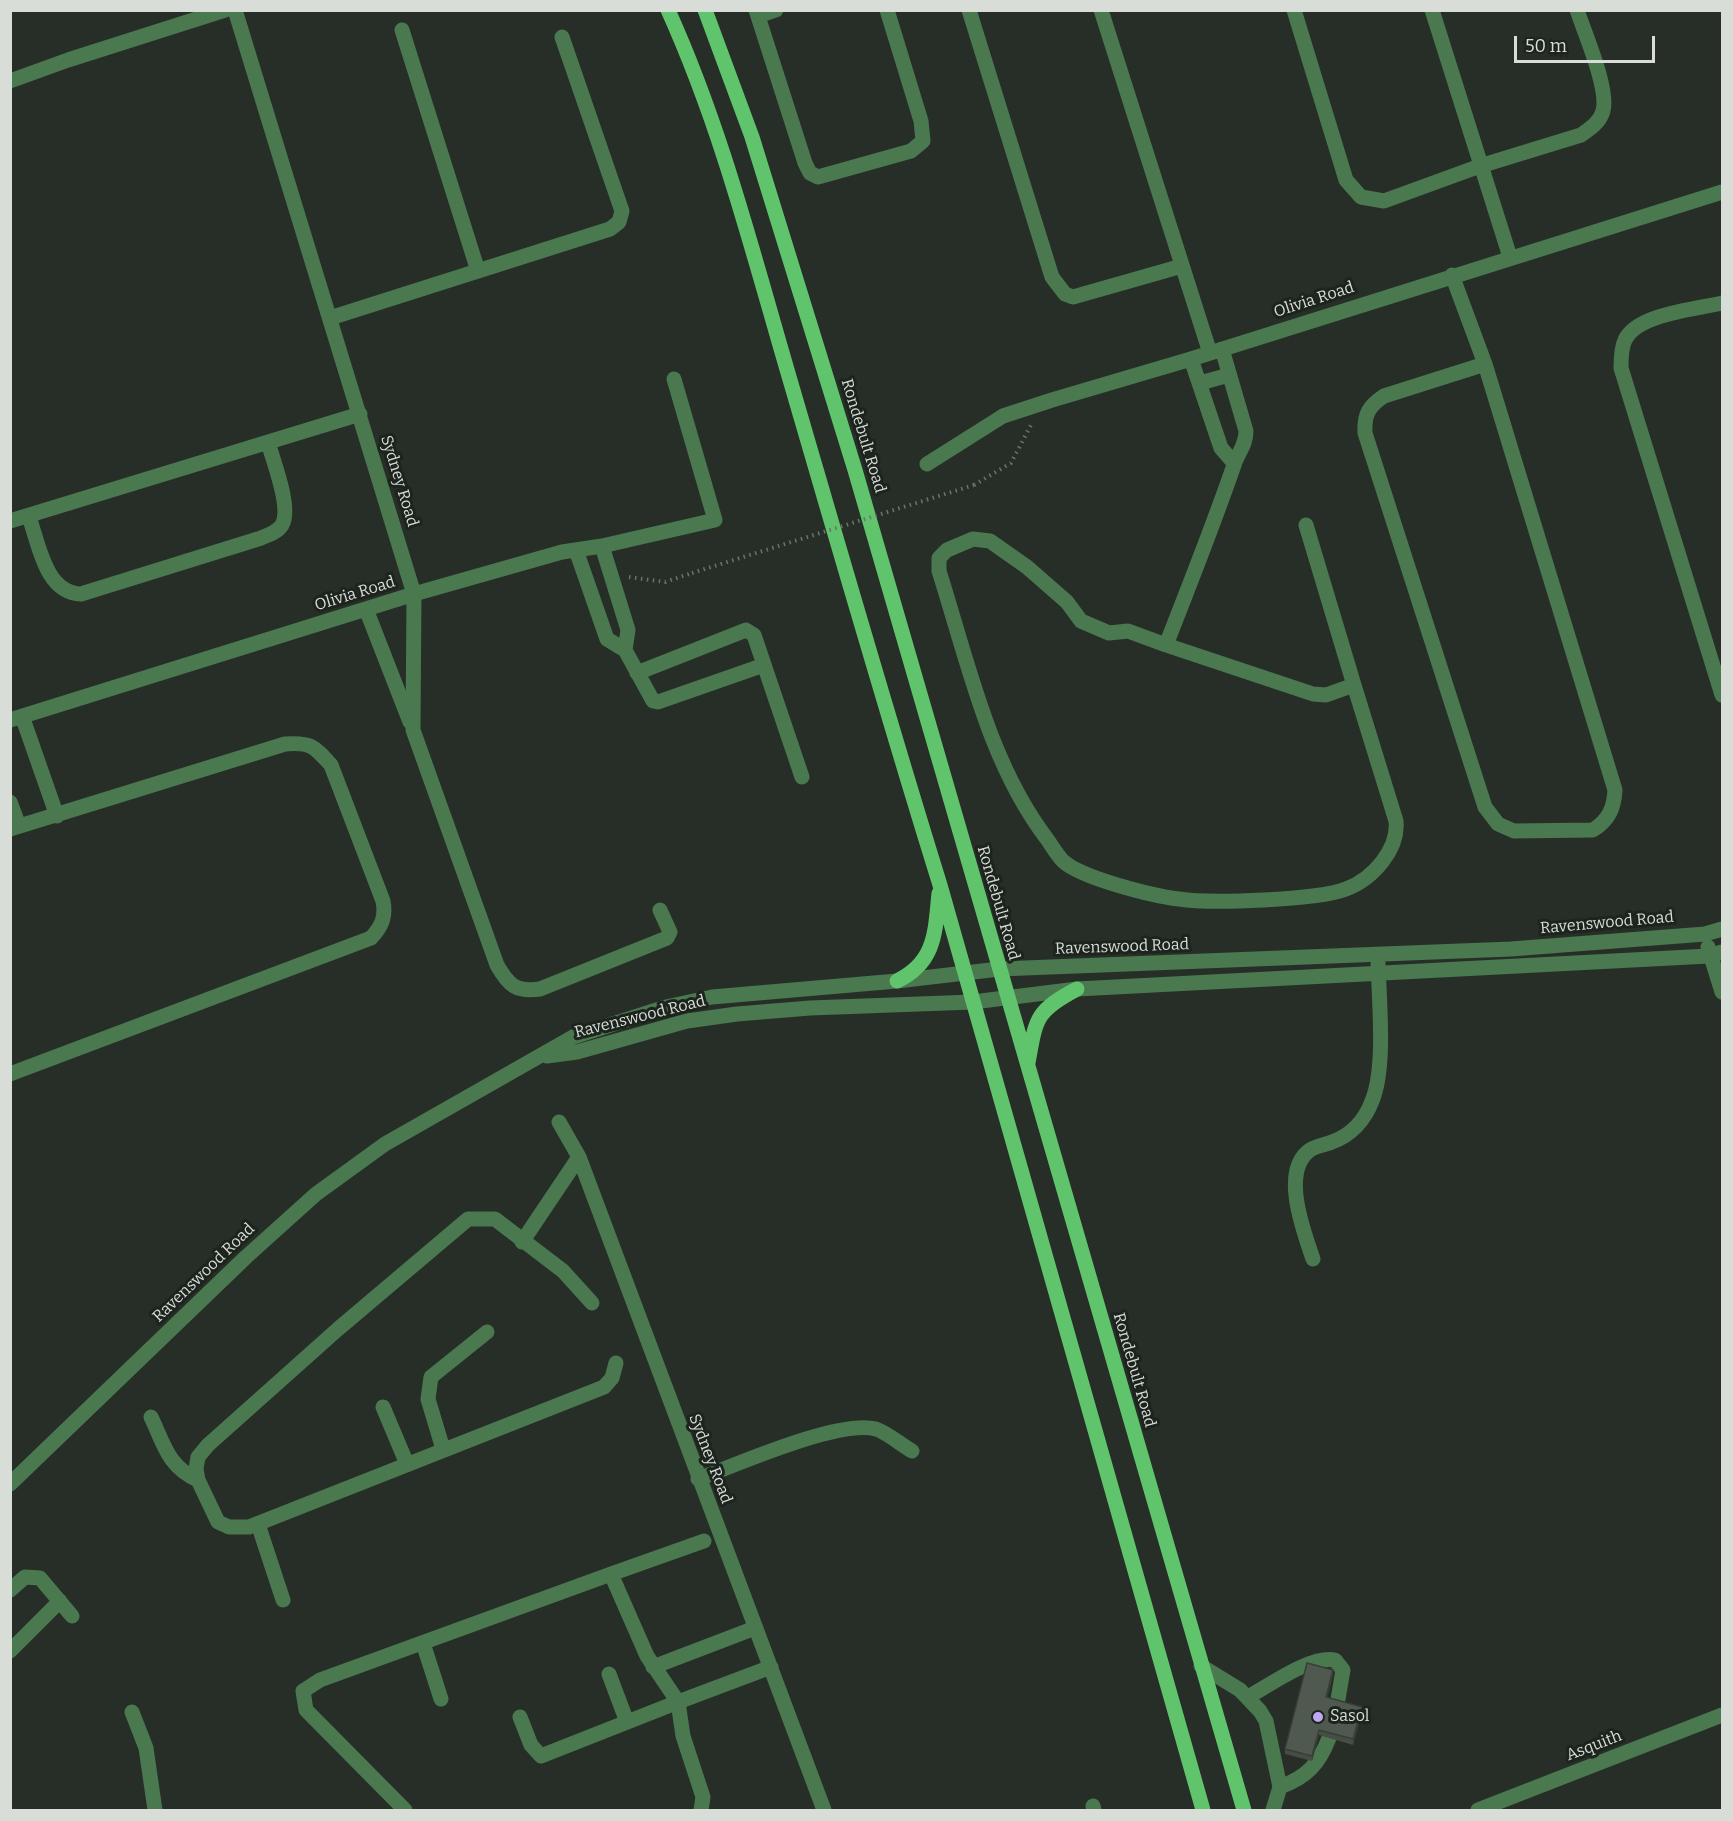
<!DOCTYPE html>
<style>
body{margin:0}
#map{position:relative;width:1733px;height:1821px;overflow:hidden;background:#262e27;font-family:Bitter,serif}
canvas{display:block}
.frame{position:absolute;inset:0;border:12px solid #d8ddd8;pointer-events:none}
.scale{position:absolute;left:1514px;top:36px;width:141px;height:27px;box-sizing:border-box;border:3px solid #d8ddd8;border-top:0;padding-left:8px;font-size:18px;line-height:21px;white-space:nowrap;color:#d8ddd8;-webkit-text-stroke:4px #1d241d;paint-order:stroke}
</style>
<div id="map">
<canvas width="1733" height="1821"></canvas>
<div class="frame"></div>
<div class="scale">50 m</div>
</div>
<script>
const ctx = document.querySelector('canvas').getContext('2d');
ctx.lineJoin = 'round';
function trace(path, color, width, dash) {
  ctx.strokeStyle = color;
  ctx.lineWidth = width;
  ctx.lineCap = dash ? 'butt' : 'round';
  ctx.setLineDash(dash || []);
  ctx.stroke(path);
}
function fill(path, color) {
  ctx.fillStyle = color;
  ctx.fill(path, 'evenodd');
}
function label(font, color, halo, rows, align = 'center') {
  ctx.font = font + ' Bitter,serif';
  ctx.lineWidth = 6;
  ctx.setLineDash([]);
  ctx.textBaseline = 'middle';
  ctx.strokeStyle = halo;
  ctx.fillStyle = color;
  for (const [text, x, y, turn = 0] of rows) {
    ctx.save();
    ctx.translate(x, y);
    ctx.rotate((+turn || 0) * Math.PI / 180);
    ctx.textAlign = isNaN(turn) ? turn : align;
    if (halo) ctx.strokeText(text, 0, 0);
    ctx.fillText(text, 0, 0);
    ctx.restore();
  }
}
const path = new Path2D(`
 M 974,485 L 1011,463 L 1032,423
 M 629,577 L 665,582 L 692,573`);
const minor = new Path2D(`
 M 235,10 L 414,594 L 413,730 L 497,965 C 509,986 516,992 540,989 L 667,938 L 670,932 L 660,910
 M 756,10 L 805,163 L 810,173 L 818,177 L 911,151 L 923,141 L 921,121 L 887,10
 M 969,10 L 1052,277 L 1065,294 L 1073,297 L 1182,266
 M 1101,10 L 1210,353
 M 1294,10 L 1346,180 L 1361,197 L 1384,201 L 1480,166 L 1581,135 C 1591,128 1600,122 1603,111 C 1609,89 1585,34 1577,10
 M 1432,10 L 1510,257
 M 758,16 L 776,10
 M 402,30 L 478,271
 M 10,81 L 68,60 L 225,10
 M 1452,275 L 1485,364 L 1615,790 C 1614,808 1609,820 1593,830 L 1514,831 L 1498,824 L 1485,807 L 1365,433 C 1364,414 1369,406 1384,396 L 1485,364
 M 1722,303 C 1697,309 1637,314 1625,340 C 1621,348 1621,359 1621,368 L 1722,695
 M 330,318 L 610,229 L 619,222 L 622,211 L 562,37
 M 1191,359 L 1221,448 L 1234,463
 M 1200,383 L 1229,375
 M 927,464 L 1003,416 L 1052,400 L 1191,359 L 1722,192
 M 29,517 C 39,544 45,593 81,594 L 258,539 C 266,536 277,533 282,525 C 292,508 273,461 268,442
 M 10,521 L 360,414
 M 1306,525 L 1354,685
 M 576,550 L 607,639 L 625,650 L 628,630 L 602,546
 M 366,609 L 410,722
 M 1166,645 L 1313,694 L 1326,695 L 1354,685 L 1396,821 C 1399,849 1373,879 1346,889 C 1318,900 1210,904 1179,899 C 1153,896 1081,878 1063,861 C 1057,855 1052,846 1047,839 C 989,763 968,662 939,571 L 939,558 L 947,550 L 973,539 L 990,541 L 1027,567 L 1067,602 L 1081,621 L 1109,633 L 1128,631 L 1166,645 C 1189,586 1213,526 1234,465 C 1238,452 1246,446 1246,431 L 1222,349
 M 625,650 L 653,701 L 658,702 L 764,665
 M 637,673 L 746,630 L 754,635 L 802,777
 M 22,716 L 57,816
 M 10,720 L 414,594 L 562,552 L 602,546 L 715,520 L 674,379
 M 10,802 L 19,826
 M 10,829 L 285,744 C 311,742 314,746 331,765 L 383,901 C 386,917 382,926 371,938 L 10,1074
 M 1708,947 L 1722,992
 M 547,1056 L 577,1052 L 687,1021 L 737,1014 L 810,1008 L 973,1002 L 1077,989 L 1709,956 L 1722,952
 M 559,1122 L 579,1157 L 824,1810
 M 522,1242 L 579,1157
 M 1313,1259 C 1304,1232 1280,1171 1310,1150 C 1315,1146 1325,1145 1332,1142 C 1351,1135 1365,1120 1372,1101 C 1386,1068 1379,1000 1378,963
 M 592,1303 L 563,1271 L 495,1219 L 468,1219 L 338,1329 L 208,1445 L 198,1457 L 196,1469 L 198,1480 L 218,1522 L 229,1527 L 249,1527 L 604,1387 L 612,1378 L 616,1363
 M 383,1407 L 407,1464
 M 151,1417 C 164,1444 168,1467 198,1480
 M 443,1449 L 428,1399 L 431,1377 L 487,1332
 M 698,1479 C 736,1465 839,1419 876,1429 C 888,1433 901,1445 912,1451
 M 10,1484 L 246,1257 L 316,1194 L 385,1144 L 573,1037 L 666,1007 L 712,997 L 897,981 L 999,969 L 1511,949 L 1705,934 L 1722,929
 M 258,1524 L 283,1600
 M 704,1541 L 611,1574 L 647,1656 L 678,1702 L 771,1667
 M 10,1590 L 25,1577 L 40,1578 L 72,1616
 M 423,1643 L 441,1699
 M 10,1651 L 60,1601
 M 1201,1666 L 1240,1690 L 1260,1711 L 1266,1721 L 1280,1787 L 1273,1810
 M 653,1667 L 755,1628
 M 609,1674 L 627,1722
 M 1248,1697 C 1270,1685 1311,1655 1335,1660 L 1343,1670 L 1337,1705
 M 132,1712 L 146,1748 L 155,1810
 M 520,1717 L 531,1745 L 541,1756 L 678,1702 L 683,1736 L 703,1797 L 701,1810
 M 1280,1787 C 1307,1777 1319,1764 1329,1738
 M 1093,1806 L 1094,1810
 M 405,1810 L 306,1710 L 303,1691 L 320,1680 L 611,1574
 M 1478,1810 L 1722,1715`);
const major = new Path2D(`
 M 668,10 C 721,127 752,250 788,373 C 838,544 887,715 940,885 L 1203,1810
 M 705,10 L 752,137 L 855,470 L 1244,1810
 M 897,981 C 936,962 935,932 939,893
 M 1028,1063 C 1036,1019 1035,1011 1077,989`);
const pathBridge = new Path2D(`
 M 692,573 L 974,485`);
const wall = new Path2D(`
 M 1333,1675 L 1327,1698 L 1362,1712 L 1353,1745 L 1319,1735 L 1312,1761 L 1285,1754 L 1285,1749 Z`);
const shadedWall = new Path2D(`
 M 1333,1670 L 1333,1675 L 1326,1702 L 1326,1697 Z
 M 1362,1707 L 1362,1712 L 1353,1745 L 1353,1739 Z
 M 1319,1730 L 1319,1735 L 1312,1761 L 1312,1756 Z`);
const building = new Path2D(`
 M 1307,1663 L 1333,1670 L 1326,1697 L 1362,1707 L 1353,1739 L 1319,1730 L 1312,1756 L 1285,1749 Z`);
const markers = [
 [1318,1717,6,"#bea9f5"]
];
const streetNames = [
 ["Olivia Road",1314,300,-18],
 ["Rondebult Road",863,436,73],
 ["Sydney Road",399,481,73],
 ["Olivia Road",355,594,-17],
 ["Rondebult Road",998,903,74],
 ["Ravenswood Road",1607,923,-5],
 ["Ravenswood Road",1122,947,-2],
 ["Ravenswood Road",640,1017,-14],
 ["Ravenswood Road",204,1273,-44],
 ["Rondebult Road",1134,1370,74],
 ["Sydney Road",710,1459,69],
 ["Asquith",1594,1746,-21]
];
const poiNames = [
 ["Sasol",1330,1717]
];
trace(path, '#6c736c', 4, [1.5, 4.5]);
trace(minor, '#4a784f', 15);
trace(major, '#60c46d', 15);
trace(pathBridge, '#6c736c', 4, [1.5, 4.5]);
fill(wall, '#454d45');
fill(shadedWall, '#383e38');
fill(building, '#505950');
trace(building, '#383e38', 1.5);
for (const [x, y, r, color] of markers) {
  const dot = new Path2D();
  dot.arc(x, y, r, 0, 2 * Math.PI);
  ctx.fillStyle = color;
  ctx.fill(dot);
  trace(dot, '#1d241d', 2);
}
label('16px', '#d8ddd8', '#1d241d', streetNames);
label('16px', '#d8ddd8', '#1d241d', poiNames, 'left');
</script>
